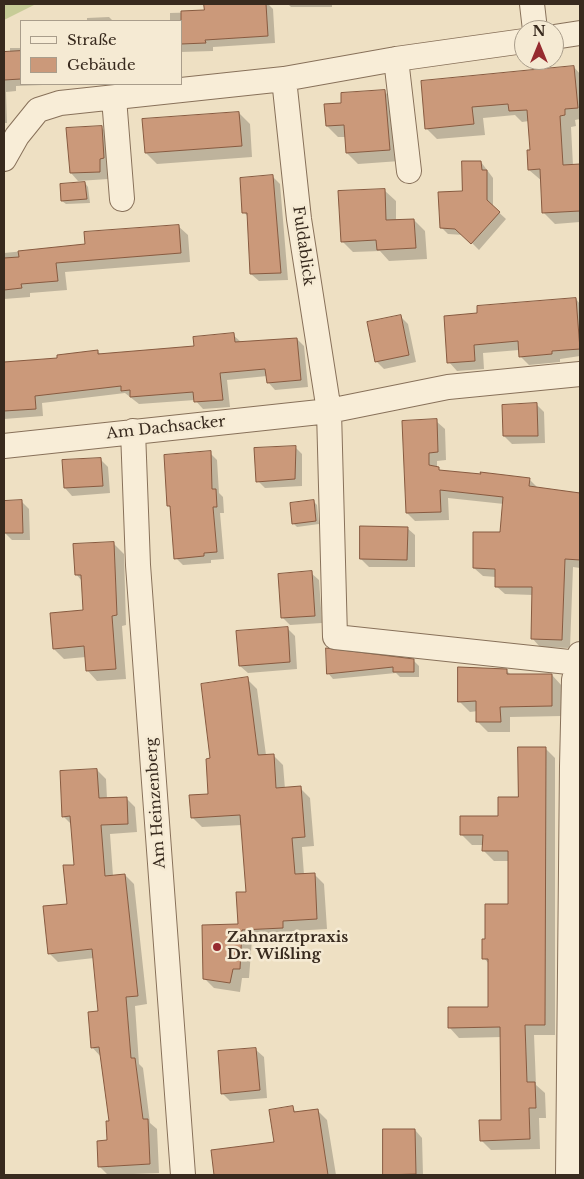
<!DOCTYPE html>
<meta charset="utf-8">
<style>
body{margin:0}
#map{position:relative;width:584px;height:1179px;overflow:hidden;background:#eee0c3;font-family:"Libre Baskerville",serif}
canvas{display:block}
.frame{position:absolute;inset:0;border:5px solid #382a1e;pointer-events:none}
.legend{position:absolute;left:20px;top:20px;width:162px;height:65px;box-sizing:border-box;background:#f5ead3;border:1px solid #a99d8b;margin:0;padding:6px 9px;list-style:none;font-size:15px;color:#382a1e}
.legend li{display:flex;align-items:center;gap:10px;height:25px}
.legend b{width:25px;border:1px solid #a99d8b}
.north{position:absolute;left:514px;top:20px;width:50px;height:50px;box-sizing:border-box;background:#f5ead3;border:1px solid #a99d8b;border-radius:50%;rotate:0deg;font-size:14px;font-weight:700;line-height:20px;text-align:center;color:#382a1e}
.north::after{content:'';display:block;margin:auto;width:18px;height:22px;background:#962b2f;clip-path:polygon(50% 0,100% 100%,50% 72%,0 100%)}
</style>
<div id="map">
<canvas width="584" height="1179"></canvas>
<div class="frame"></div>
<ul class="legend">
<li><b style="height:6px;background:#f8edd7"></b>Straße</li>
<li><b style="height:14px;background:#cb997a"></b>Gebäude</li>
</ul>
<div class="north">N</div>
</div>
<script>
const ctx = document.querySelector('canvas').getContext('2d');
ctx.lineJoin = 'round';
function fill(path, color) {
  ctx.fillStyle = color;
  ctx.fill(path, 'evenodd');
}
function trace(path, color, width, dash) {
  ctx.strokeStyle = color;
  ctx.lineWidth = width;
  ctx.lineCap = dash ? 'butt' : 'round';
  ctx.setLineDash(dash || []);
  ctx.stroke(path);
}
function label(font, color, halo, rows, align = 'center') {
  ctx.font = font + ' "Libre Baskerville",serif';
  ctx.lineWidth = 5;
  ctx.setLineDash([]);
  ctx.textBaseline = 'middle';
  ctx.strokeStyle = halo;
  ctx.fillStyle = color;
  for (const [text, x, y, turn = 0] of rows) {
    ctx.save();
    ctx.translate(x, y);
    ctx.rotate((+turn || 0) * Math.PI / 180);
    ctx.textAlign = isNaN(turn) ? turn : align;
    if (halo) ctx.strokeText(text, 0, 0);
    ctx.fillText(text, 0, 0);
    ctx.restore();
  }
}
const green = new Path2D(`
 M 4,4 L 36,4 L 4,20 Z`);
const shadow = new Path2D(`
 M 205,4 L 268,4 L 273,9 L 275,43 L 213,47 L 213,51 L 181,52 L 181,21 L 166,21 L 170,21 L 170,13 L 205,12 Z
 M 288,4 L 332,4 L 332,7 L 291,7 Z
 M 109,17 L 113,21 L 87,21 L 87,18 Z
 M 10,48 L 21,48 L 21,84 L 43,85 L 16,86 L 16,91 L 6,92 L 7,123 L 4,123 L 4,53 L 10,53 Z
 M 574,67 L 580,74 L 580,119 L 575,120 L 576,126 L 571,127 L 573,166 L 580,165 L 580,222 L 555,224 L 544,213 L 542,181 L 529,170 L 531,151 L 529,121 L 522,122 L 515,115 L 483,118 L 485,135 L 437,139 L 426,128 L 422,82 Z
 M 385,92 L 396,103 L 400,161 L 358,164 L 347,153 L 346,137 L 338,137 L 327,126 L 343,104 Z
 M 239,113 L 250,124 L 252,157 L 157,164 L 146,153 Z
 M 101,127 L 109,135 L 111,166 L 107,166 L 108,179 L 78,181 L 71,173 Z
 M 481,162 L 493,178 L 493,207 L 506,219 L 479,250 L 464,235 L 448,234 L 441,227 Z
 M 272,176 L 280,184 L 288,280 L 259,281 L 251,274 L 248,217 L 244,212 Z
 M 85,183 L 88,187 L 90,203 L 66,204 L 62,201 Z
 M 384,190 L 396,201 L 396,221 L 414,220 L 425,231 L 427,259 L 389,261 L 380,251 L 353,252 L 342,241 Z
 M 178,226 L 188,235 L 190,262 L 65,272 L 67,290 L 30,293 L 30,297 L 4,299 L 4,253 L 86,245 Z
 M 576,299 L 580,304 L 580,356 L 560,359 L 560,362 L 529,365 L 520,356 L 519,350 L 483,353 L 484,369 L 457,371 L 449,362 L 478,315 Z
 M 401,317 L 408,324 L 416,362 L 384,369 L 376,361 Z
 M 233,335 L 241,342 L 297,339 L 304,346 L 308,387 L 275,390 L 268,382 L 267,376 L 227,380 L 230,407 L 203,409 L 195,400 L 139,404 L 125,393 L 42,403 L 43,416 L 4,419 L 4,363 L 58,359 L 97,351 L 102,355 L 196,348 Z
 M 536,404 L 544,412 L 545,443 L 512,444 L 504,436 Z
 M 436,421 L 445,429 L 446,460 L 437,461 L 437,468 L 442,472 L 529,479 L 538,488 L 580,494 L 580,568 L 573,567 L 570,648 L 540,647 L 532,638 L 533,595 L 505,594 L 496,586 L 496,577 L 483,576 L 474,568 L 501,533 L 504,504 L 448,498 L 449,520 L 415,521 L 407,513 Z
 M 295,447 L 302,454 L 302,486 L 265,488 L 258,481 Z
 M 210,453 L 217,460 L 219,493 L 223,497 L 224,513 L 220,513 L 224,559 L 211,560 L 211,563 L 183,565 L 176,558 L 172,509 L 168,505 Z
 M 100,459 L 108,467 L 110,493 L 72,496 L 65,488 Z
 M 21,501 L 29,509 L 30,540 L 12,540 L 5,533 L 4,502 Z
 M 313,501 L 317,505 L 319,524 L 297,527 L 293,523 Z
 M 407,528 L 415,535 L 415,567 L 369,567 L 361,559 Z
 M 113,543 L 124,554 L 126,625 L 122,626 L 126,679 L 97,681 L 87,670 L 86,657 L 64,659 L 54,649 L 85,611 L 82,581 L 76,574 Z
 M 311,573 L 319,580 L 322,623 L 290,625 L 282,617 Z
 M 287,628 L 295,636 L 297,669 L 248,673 L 240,666 Z
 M 413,660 L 419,666 L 419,677 L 400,677 L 396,673 L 333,679 L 328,673 Z
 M 506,670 L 511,675 L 552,675 L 562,686 L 562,716 L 510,717 L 510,732 L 488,732 L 478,722 L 478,711 L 470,712 L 459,701 Z
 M 247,679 L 257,689 L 266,755 L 273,755 L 283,765 L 285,789 L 300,788 L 310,798 L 314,846 L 302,847 L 304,875 L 314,874 L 324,884 L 327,929 L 292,931 L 293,937 L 252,939 L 249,978 L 242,978 L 240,992 L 214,988 L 204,978 L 239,925 L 247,893 L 242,825 L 202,827 L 192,817 L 209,795 L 211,759 Z
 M 545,748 L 555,758 L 555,1035 L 534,1035 L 536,1085 L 545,1093 L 546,1118 L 539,1118 L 540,1149 L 491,1150 L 481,1140 L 502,1121 L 502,1037 L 459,1038 L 449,1027 L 489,1008 L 489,964 L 484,958 L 486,940 L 509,905 L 509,861 L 494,861 L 484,851 L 484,845 L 472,845 L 461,834 L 499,817 L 519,798 Z
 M 97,770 L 106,779 L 107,799 L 126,798 L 135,807 L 137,832 L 110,834 L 113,876 L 125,875 L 134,884 L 147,1004 L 135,1006 L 139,1064 L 143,1068 L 150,1123 L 157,1129 L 159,1173 L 108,1175 L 99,1166 L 108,1141 L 110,1122 L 101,1057 L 92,1047 L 100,1012 L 94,958 L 58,962 L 49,953 L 68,905 L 75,866 L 71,824 L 63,816 Z
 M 256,1050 L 264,1057 L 267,1098 L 230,1101 L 222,1093 Z
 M 292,1108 L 297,1113 L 317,1110 L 327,1120 L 336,1175 L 216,1175 L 212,1151 L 275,1143 Z
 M 415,1130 L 422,1138 L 423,1175 L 385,1175 Z`);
const building = new Path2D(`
 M 204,4 L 266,4 L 268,36 L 205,40 L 206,43 L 181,44 L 181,11 L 204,10 Z
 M 21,51 L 21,79 L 4,80 L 4,52 Z
 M 574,66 L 578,108 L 565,109 L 565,115 L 560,116 L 563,165 L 580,164 L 580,211 L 542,213 L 540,169 L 528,170 L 527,150 L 530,150 L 527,110 L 509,111 L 508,104 L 472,107 L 474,124 L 425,129 L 421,81 Z
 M 385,90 L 390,150 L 346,153 L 344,125 L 326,126 L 324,104 L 341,103 L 341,93 Z
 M 239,112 L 242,146 L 145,153 L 142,119 Z
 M 102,126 L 104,158 L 100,159 L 100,172 L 70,173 L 66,128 Z
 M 462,161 L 481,161 L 482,170 L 487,170 L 487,200 L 500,212 L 471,244 L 455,229 L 440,228 L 438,192 L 462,191 Z
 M 273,175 L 281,273 L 250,274 L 247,213 L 242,213 L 240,178 Z
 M 85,182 L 87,199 L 61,201 L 60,184 Z
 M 385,189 L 386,220 L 414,219 L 416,248 L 377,250 L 376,240 L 341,242 L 338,191 Z
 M 179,225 L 181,253 L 56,263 L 58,281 L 21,284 L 22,288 L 4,290 L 4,258 L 19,257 L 18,251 L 85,244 L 84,232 Z
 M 576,298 L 580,349 L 552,351 L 552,354 L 519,357 L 518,341 L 474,345 L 475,361 L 447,363 L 444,316 L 477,313 L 477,306 Z
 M 401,315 L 409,355 L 375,362 L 367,322 Z
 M 234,333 L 235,342 L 297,338 L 301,380 L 267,383 L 265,369 L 220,373 L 223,400 L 194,402 L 193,392 L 130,397 L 130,390 L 121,391 L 121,386 L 35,396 L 36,409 L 4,411 L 4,362 L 57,358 L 57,355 L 98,350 L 98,354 L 194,346 L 193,337 Z
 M 537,403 L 538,436 L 503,436 L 502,405 Z
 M 437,419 L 438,452 L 429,453 L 429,465 L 439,467 L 439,470 L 481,474 L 480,472 L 530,478 L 529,486 L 580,493 L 580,560 L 565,559 L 562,640 L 531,639 L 532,587 L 495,587 L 495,569 L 473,568 L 473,532 L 500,532 L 503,497 L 440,490 L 441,512 L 406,513 L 402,421 Z
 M 296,446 L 295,479 L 256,482 L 254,448 Z
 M 211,451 L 212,489 L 216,489 L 217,507 L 213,507 L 217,552 L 204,553 L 204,556 L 174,559 L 170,506 L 167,506 L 164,455 Z
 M 101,458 L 103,486 L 64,488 L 62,460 Z
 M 22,500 L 23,533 L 4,533 L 4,501 Z
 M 314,500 L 316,521 L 292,524 L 290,503 Z
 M 360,526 L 408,527 L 407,560 L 360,559 Z
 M 114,542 L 117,615 L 112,616 L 116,669 L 86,671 L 84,646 L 53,649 L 50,613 L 83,610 L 81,575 L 75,575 L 73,544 Z
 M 312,571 L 315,616 L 281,618 L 278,574 Z
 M 288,627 L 290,662 L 239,666 L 236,631 Z
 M 326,648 L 414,659 L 414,672 L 393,672 L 393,667 L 327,674 Z
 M 458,667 L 507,669 L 507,674 L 552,674 L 552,706 L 500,707 L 501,722 L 476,722 L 476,701 L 458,702 Z
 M 248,677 L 258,755 L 274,754 L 276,788 L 301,786 L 305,837 L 292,838 L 295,874 L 315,873 L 317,919 L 283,921 L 283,928 L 242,930 L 240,969 L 233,969 L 230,983 L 203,979 L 202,925 L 238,924 L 236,892 L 246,892 L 240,815 L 191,818 L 189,795 L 208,794 L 206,759 L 210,758 L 201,684 Z
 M 518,747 L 546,747 L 545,1025 L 525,1025 L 527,1082 L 535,1082 L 536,1108 L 529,1108 L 530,1139 L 480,1141 L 479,1120 L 501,1120 L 500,1027 L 448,1028 L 448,1007 L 488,1007 L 488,959 L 482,959 L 482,939 L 485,939 L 485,904 L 508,904 L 508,851 L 482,851 L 483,835 L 460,835 L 460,816 L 498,816 L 498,797 L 518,797 Z
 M 97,769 L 99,798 L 127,797 L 128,824 L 101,825 L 105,876 L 125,874 L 138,996 L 126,997 L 131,1058 L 135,1058 L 143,1119 L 148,1119 L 150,1164 L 98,1167 L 97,1141 L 107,1140 L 106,1121 L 109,1121 L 99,1047 L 91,1048 L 88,1012 L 98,1011 L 92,949 L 48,954 L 43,906 L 67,904 L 63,865 L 74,865 L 70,816 L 62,817 L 60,771 Z
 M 256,1048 L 260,1090 L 221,1094 L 218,1051 Z
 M 293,1106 L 294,1112 L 318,1109 L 328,1175 L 214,1175 L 211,1150 L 274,1142 L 269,1110 Z
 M 383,1129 L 415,1129 L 416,1174 L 383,1175 Z`);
const minor = new Path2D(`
 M 532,4 L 535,30
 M 554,37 L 580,33
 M 396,59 L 409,171
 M 284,79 L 299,219 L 329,411 L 335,637 L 578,663
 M 114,98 L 122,199
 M 4,159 L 17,136 L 38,110 L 60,103 L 284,79 L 396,59 L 524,41
 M 133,431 L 138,565 L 183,1175
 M 4,446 L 329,411 L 448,387 L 580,374
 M 568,1175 L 572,766 L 574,680 L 580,654`);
const markers = [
 [217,947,5,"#962b2f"]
];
const streetNames = [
 ["Fuldablick",303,246,82],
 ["Am Dachsacker",166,428,-6],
 ["Am Heinzenberg",156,803,-94]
];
const poiNames = [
 ["Zahnarztpraxis",227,938],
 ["Dr. Wißling",227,955]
];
fill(green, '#c7cc97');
fill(shadow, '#0003');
fill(building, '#cb997a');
trace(building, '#875a40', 1);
trace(minor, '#88715a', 26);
trace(minor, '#f8edd7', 24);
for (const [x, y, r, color] of markers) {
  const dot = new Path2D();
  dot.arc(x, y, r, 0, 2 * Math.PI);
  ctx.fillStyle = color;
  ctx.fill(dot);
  trace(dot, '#f5ead3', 2);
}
label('15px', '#382a1e', '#f5ead3', streetNames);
label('bold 15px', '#382a1e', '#f5ead3', poiNames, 'left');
</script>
